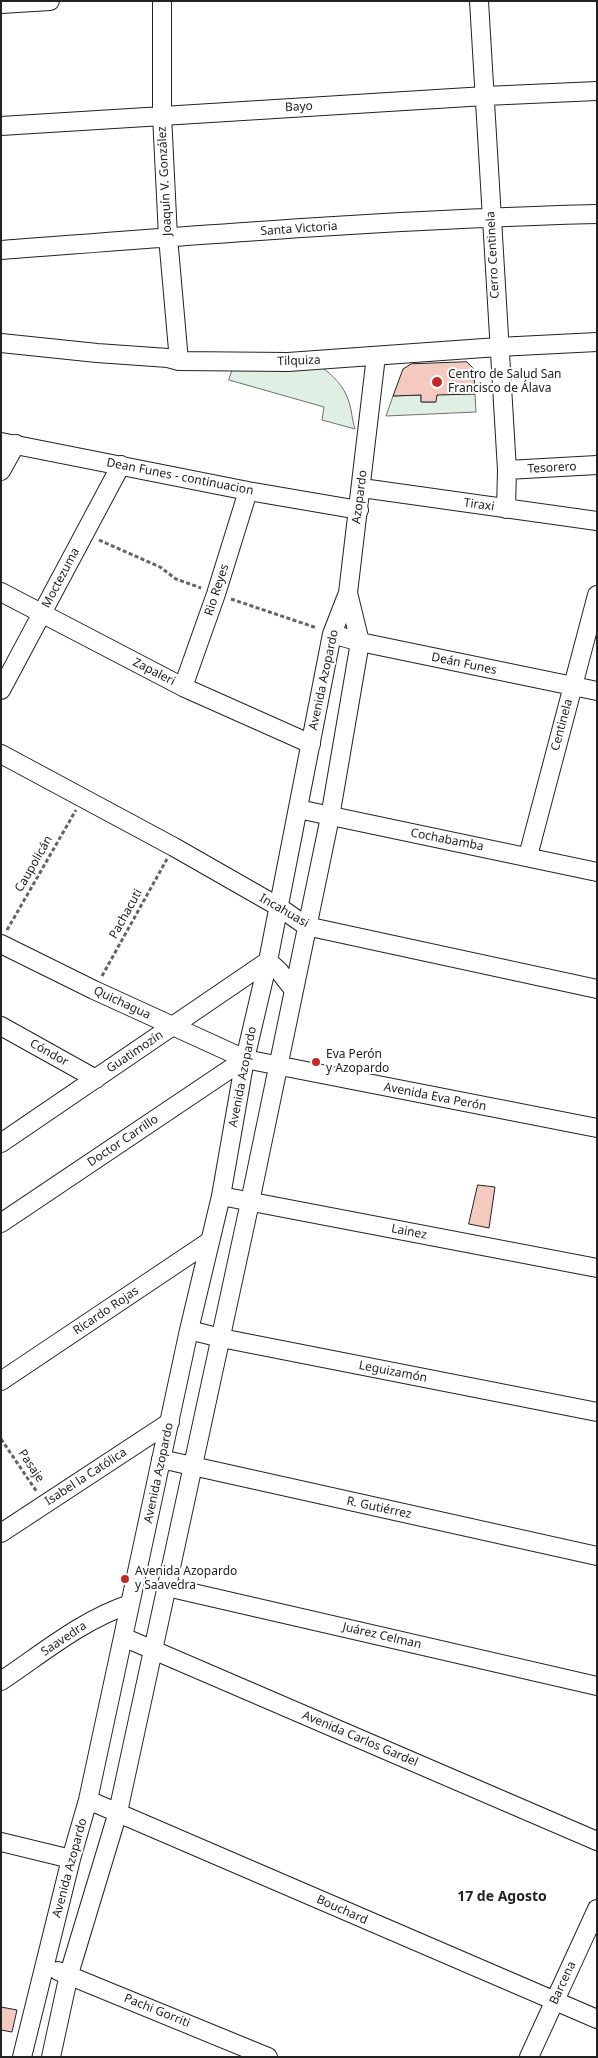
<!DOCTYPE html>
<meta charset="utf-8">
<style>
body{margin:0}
#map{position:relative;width:598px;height:2058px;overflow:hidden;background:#fff;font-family:"Noto Sans",sans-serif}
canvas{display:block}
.frame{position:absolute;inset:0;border:2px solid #222;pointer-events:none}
</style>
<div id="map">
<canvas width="598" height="2058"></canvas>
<div class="frame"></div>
</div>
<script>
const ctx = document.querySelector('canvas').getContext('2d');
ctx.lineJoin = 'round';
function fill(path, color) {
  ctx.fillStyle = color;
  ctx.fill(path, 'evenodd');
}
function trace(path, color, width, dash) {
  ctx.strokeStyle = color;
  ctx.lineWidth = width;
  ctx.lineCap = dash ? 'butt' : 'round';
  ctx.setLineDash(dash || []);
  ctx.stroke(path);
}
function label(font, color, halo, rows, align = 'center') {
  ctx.font = font + ' "Noto Sans",sans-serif';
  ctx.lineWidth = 4;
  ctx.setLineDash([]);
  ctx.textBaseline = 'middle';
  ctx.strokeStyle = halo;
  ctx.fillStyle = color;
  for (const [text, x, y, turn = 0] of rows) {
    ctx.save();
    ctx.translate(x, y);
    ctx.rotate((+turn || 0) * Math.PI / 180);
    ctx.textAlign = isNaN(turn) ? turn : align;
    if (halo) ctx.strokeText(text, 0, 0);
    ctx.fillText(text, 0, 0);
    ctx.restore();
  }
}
const green = new Path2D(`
 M 235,363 L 320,366 C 333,375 344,386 349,402 C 352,411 352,420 355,429 L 322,420 L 324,407 L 229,380 Z
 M 475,394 L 476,412 L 386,416 L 393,396 L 421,395 L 421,402 L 435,402 L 437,395 Z`);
const building = new Path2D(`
 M 467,362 L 474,369 L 475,394 L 437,395 L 436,402 L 421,402 L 421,395 L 393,396 L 403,369 L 411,364 Z
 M 478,1185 L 495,1187 L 489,1228 L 469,1224 Z
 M 1,2007 L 17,2010 L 12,2032 L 1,2030 Z`);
const path = new Path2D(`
 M 99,540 L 160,567 L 176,579 L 201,588
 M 231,599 L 317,628
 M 7,930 L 76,810
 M 102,976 L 167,859
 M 1,1439 L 37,1492`);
const minor = new Path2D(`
 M 162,1 L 162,115 L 168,237 L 179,361
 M 479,1 L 507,470 L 506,509
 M 1,4 L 50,1
 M 1,126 L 485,96 L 597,91
 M 1,250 C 199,235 398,219 597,214
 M 1,343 L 97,353 L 168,358 L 179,361 L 288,362 L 498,347 L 597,342
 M 1,442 L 248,491 L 359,510
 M 507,470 L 597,465
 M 1,471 L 16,444
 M 362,488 L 597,521
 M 1,592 L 183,687 L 311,744
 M 332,634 L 360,642 L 597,691
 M 183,687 L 216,594 L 248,491
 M 1,690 L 121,465
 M 1,754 L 174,847 L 279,907 L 306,926 L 597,989
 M 298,809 L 597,872
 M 528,856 L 597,595
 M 1,944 L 94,990 L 245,1059 L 597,1128
 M 268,961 L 279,971 L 293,989
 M 1,1026 L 96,1079
 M 1,1143 L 268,961
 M 221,1196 L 597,1268
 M 1,1223 L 245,1059
 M 189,1330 L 221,1338 L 597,1412
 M 1,1381 L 210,1241
 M 161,1459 L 597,1556
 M 1,1533 L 170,1422
 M 167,1587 L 597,1686
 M 123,1637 L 597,1841
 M 1,1681 C 43,1653 82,1620 130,1604
 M 88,1800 L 597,2019
 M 1,1842 L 71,1859
 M 58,1971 L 268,2057
 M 22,2057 L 71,1859 L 88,1800 L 189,1330 L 221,1196 L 245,1059 L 268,961 L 332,634 L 348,593 L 376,356
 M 51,2057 L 69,1974 L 118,1812 L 250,1202 L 330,817 L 360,642 L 348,593
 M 529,2057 L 597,1909`);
const markers = [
 [437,382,6,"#c62828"],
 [316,1062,5,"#c62828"],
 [125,1579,5,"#c62828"]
];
const streetNames = [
 ["Bayo",299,107,-3],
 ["Joaquín V. González",165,181,-93],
 ["Santa Victoria",299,229,-4],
 ["Cerro Centinela",493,255,-93],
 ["Tilquiza",299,361,-2],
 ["Tesorero",552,468,-3],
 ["Dean Funes - continuacion",180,477,11],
 ["Azopardo",360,497,-83],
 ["Tiraxi",479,505,8],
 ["Moctezuma",61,578,-62],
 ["Rio Reyes",217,590,-72],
 ["Deán Funes",464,664,12],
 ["Zapaleri",154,672,27],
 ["Avenida Azopardo",324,680,-78],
 ["Centinela",562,725,-75],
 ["Cochabamba",447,840,11],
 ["Caupolicán",34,864,-60],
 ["Incahuasi",284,911,30],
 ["Pachacuti",126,914,-61],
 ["Quichagua",122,1003,25],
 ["Guatimozín",135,1052,-34],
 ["Cóndor",49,1053,29],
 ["Avenida Azopardo",243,1077,-79],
 ["Avenida Eva Perón",435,1097,11],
 ["Doctor Carrillo",123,1141,-34],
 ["Lainez",409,1232,11],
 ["Ricardo Rojas",106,1311,-34],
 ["Leguizamón",393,1372,11],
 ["Pasaje",31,1466,56],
 ["Avenida Azopardo",159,1473,-78],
 ["Isabel la Católica",86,1477,-33],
 ["R. Gutiérrez",379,1508,12],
 ["Juárez Celman",382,1636,13],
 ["Saavedra",64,1639,-34],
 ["Avenida Carlos Gardel",360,1739,23],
 ["Avenida Azopardo",70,1868,-75],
 ["Bouchard",342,1910,24],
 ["Barcena",563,1983,-65],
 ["Pachi Gorriti",157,2011,22]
];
const poiNames = [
 ["Centro de Salud San",448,375],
 ["Francisco de Álava",448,389],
 ["Eva Perón",326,1055],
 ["y Azopardo",326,1069],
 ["Avenida Azopardo",135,1572],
 ["y Saavedra",135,1586]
];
const neighbourhoodNames = [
 ["17 de Agosto",502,1897]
];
fill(green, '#e0efe3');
trace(green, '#6f6f6f', 1);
fill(building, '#f3c9c0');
trace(building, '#222', 1);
trace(minor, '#222', 20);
trace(path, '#646464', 3, [4, 2.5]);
trace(minor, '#fff', 18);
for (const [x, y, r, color] of markers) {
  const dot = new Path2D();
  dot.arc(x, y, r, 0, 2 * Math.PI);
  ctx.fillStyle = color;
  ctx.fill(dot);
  trace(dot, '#fff', 2);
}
label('12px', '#222', '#fff', streetNames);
label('12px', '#222', '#fff', poiNames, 'left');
label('bold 14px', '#222', '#fff', neighbourhoodNames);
</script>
